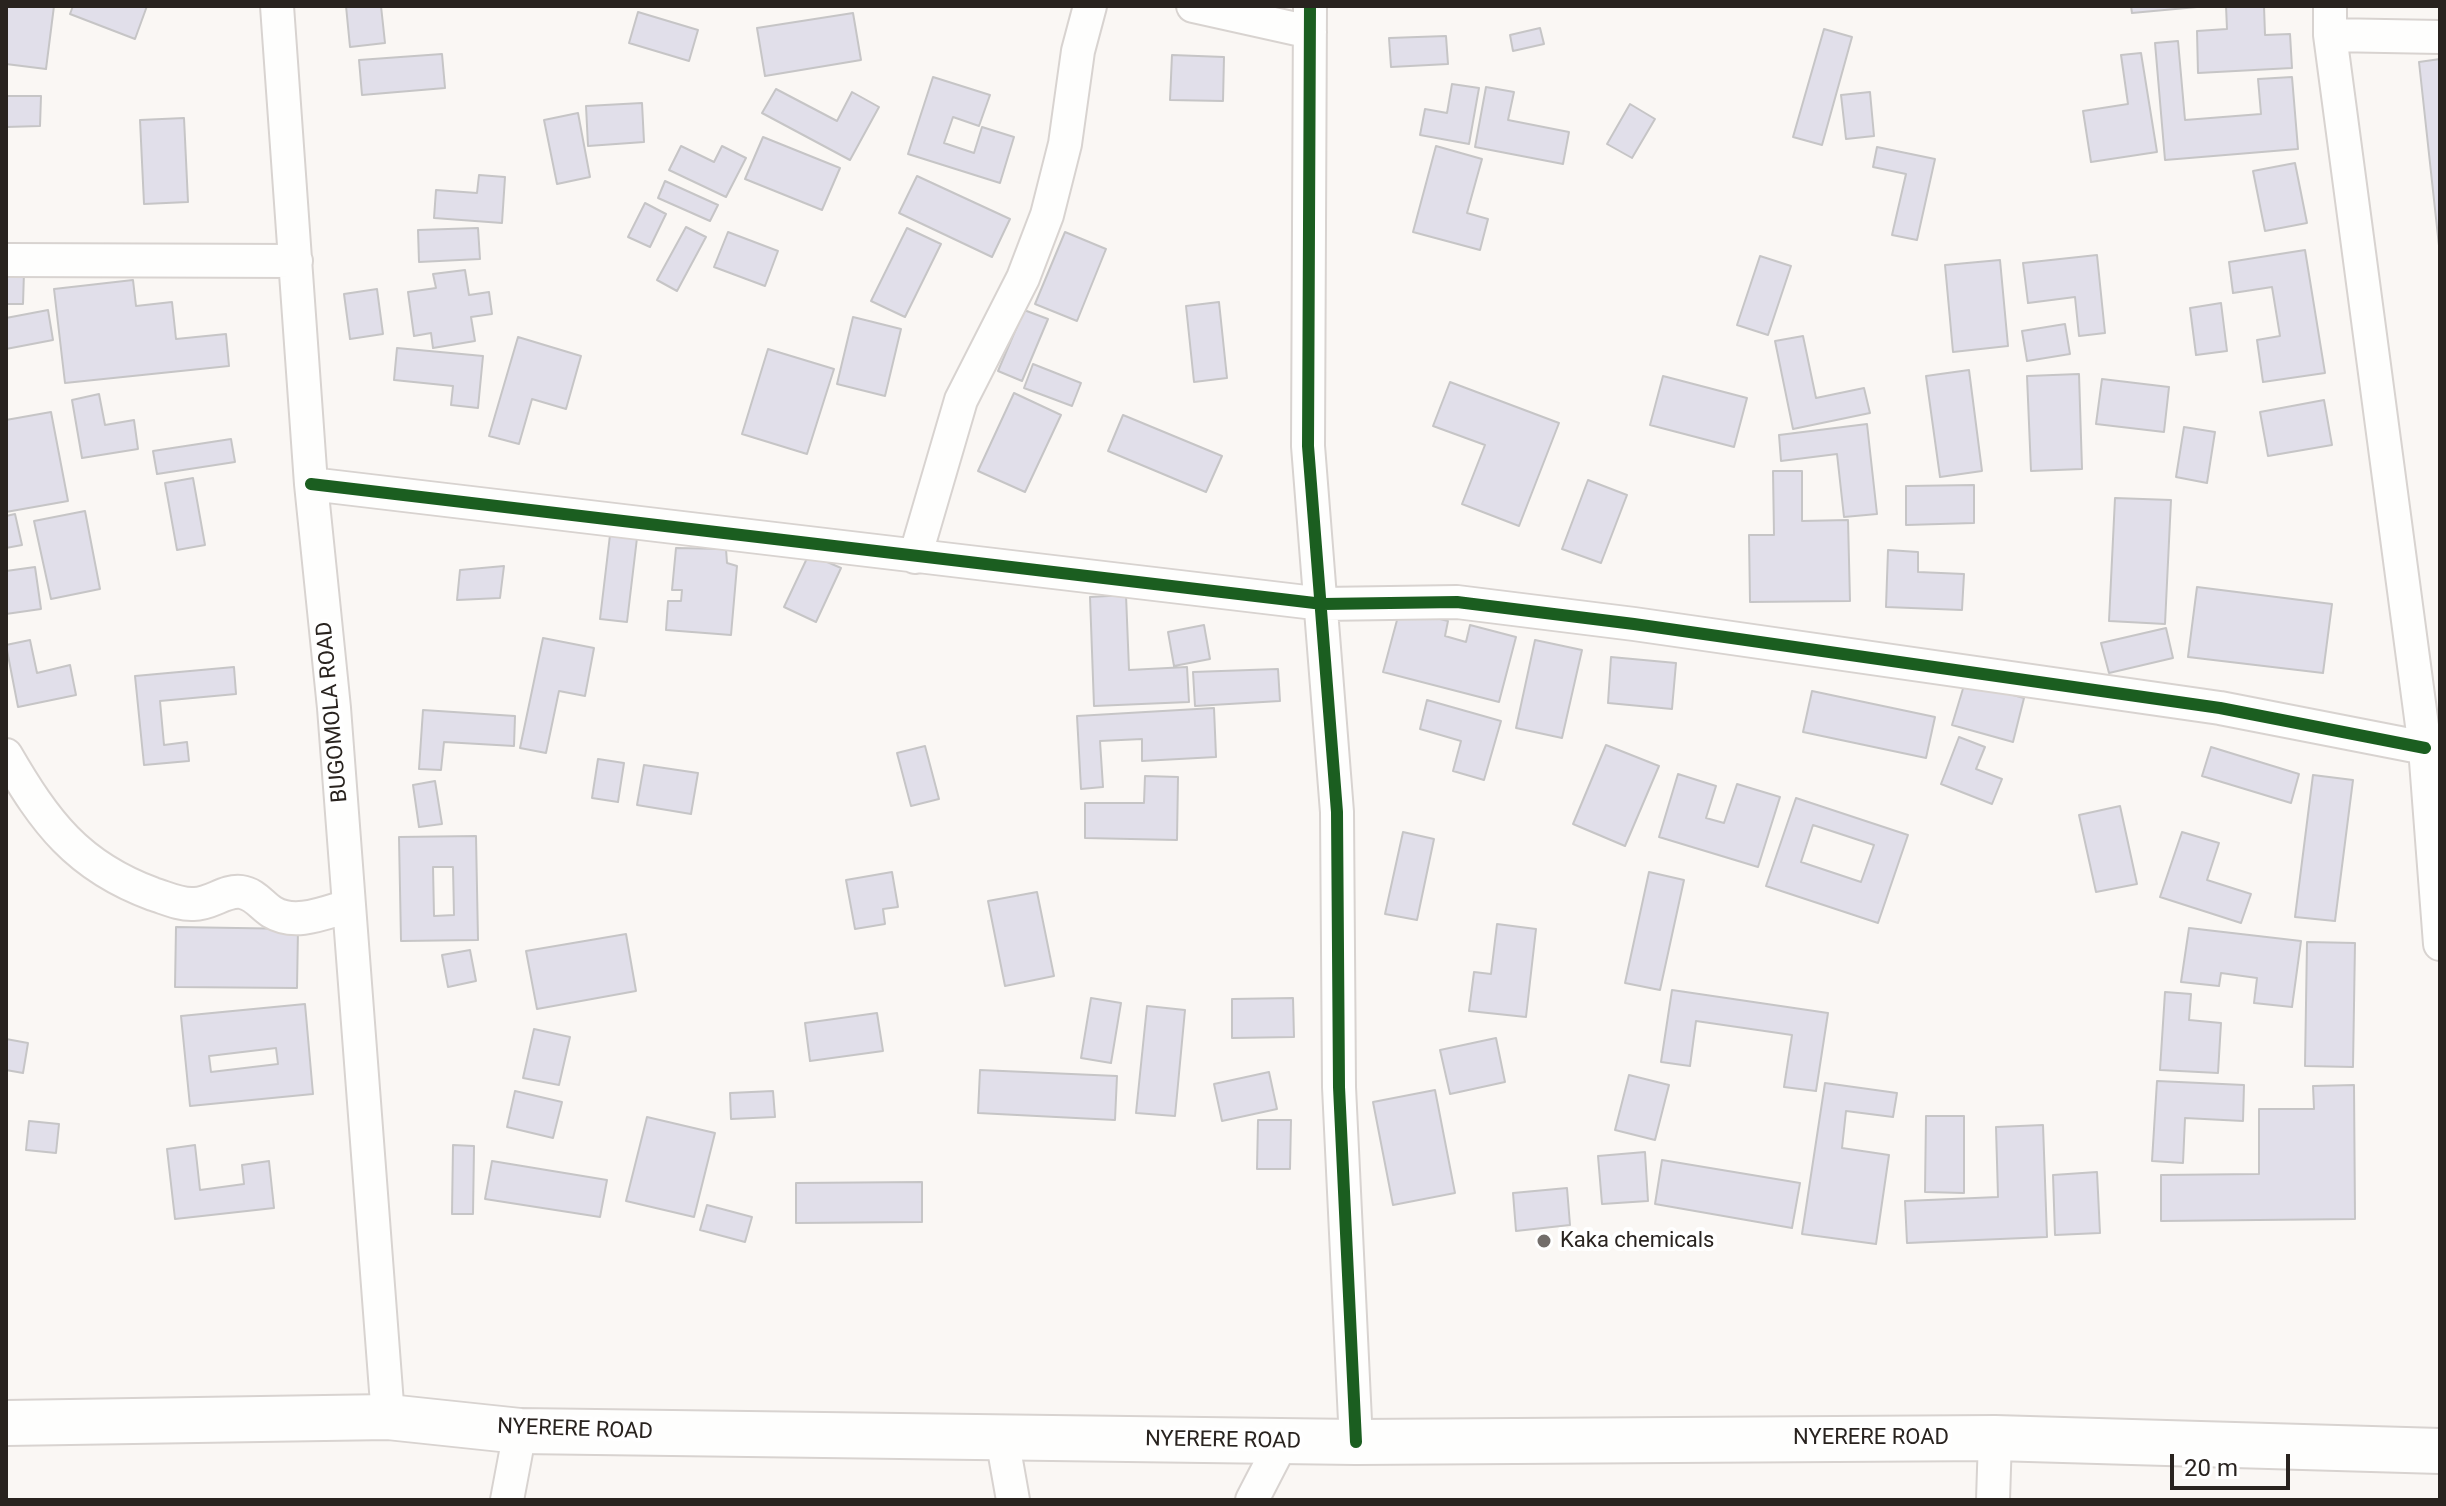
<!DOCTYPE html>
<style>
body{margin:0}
#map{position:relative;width:2446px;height:1506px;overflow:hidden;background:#faf7f4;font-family:Roboto,sans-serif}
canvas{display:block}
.frame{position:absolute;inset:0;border:8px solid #29231f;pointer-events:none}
.scale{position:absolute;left:2170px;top:1454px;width:120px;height:36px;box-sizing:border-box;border:4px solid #29231f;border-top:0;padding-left:10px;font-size:24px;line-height:28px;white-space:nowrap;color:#29231f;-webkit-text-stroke:6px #fff;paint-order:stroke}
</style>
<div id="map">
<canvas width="2446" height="1506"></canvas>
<div class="frame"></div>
<div class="scale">20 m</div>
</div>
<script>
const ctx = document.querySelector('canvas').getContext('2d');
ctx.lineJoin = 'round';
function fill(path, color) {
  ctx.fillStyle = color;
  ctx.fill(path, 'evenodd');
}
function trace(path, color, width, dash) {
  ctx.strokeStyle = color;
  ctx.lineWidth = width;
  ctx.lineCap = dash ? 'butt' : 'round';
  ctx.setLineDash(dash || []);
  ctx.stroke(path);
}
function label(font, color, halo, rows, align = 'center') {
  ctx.font = font + ' Roboto,sans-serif';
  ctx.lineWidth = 8;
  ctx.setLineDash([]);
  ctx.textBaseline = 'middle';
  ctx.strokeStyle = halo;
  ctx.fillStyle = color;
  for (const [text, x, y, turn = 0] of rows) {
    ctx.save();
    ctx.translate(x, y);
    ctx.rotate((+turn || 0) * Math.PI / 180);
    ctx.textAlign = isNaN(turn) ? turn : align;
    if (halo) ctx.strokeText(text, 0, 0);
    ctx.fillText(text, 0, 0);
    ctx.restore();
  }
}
const building = new Path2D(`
 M 6,6 L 54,6 L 46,69 L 6,64 Z
 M 73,6 L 147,6 L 135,39 L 70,14 Z
 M 346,6 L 381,6 L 385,43 L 350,47 Z
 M 2131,6 L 2196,6 L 2197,7 L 2132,13 Z
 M 2226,6 L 2264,6 L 2265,35 L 2290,34 L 2292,68 L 2198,73 L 2197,31 L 2227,29 Z
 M 638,12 L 698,30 L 689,61 L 629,43 Z
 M 853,13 L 861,60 L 765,76 L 757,28 Z
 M 1540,28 L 1544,44 L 1513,51 L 1510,35 Z
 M 1824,29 L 1852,37 L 1822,145 L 1793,137 Z
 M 1446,36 L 1448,64 L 1391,67 L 1389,38 Z
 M 2178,41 L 2185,120 L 2261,114 L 2258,79 L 2292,77 L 2298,149 L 2165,160 L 2155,43 Z
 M 2141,53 L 2157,152 L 2091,162 L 2083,111 L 2128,104 L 2121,55 Z
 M 442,54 L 445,88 L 362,95 L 359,60 Z
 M 1172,55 L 1224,57 L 1223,101 L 1170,100 Z
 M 2440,59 L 2440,255 L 2419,62 Z
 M 933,77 L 990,95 L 979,126 L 953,117 L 944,143 L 974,153 L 982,127 L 1014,137 L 1000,183 L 908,154 Z
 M 1452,84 L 1479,88 L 1469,144 L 1420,135 L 1425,109 L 1447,113 Z
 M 1486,87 L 1514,92 L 1508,120 L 1569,132 L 1563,164 L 1475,147 Z
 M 776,89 L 837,121 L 852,92 L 879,107 L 850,160 L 762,113 Z
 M 1870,92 L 1874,136 L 1846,139 L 1841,95 Z
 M 6,96 L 41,96 L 40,126 L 6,127 Z
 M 642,103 L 644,142 L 588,146 L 586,106 Z
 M 1630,104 L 1655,119 L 1632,158 L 1607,144 Z
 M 578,113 L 590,177 L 557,184 L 544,120 Z
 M 184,118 L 188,202 L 144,204 L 140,120 Z
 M 763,137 L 840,168 L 822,210 L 745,179 Z
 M 681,146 L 714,162 L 722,146 L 746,158 L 726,197 L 669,170 Z
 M 1436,146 L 1482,159 L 1467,213 L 1488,219 L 1480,250 L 1413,232 Z
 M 1877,147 L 1935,159 L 1917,240 L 1892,235 L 1906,174 L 1873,167 Z
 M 2295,163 L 2307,223 L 2265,231 L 2253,171 Z
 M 479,175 L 505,177 L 502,223 L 434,218 L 436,190 L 477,193 Z
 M 917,176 L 1010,219 L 992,257 L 899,213 Z
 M 665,181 L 718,205 L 710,221 L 658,198 Z
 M 645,203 L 666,214 L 650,247 L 628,237 Z
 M 686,227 L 706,237 L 677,291 L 657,280 Z
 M 478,228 L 480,259 L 419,262 L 418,230 Z
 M 907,228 L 941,244 L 905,317 L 871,301 Z
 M 728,232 L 778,251 L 765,286 L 714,267 Z
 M 1065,232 L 1106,249 L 1077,321 L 1035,304 Z
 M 2305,250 L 2325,373 L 2263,382 L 2257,340 L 2280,336 L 2272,287 L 2233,293 L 2229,262 Z
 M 2097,255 L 2105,333 L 2079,336 L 2075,297 L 2028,303 L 2023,263 Z
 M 1760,256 L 1791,266 L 1768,335 L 1737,325 Z
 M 2000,260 L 2008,346 L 1953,352 L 1945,265 Z
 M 465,270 L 469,295 L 489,292 L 492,314 L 471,317 L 475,341 L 433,348 L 431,333 L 414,336 L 408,292 L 436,288 L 433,274 Z
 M 6,271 L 24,272 L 23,304 L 6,304 Z
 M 133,280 L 136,306 L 172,302 L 176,339 L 226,334 L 229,366 L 65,383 L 54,289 Z
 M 377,289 L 383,334 L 350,339 L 344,294 Z
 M 1219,302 L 1227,378 L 1194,382 L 1186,306 Z
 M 2221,303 L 2227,351 L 2196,355 L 2190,308 Z
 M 48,310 L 53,340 L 6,349 L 6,318 Z
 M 1024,310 L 1048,319 L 1022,381 L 998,371 Z
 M 853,317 L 901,329 L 885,396 L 837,384 Z
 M 2065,324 L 2070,354 L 2027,361 L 2022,331 Z
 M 1803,336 L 1816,398 L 1864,388 L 1870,413 L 1793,429 L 1775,341 Z
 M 518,337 L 581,356 L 566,409 L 532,399 L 519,444 L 489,436 Z
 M 397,348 L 483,356 L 478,408 L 451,405 L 453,386 L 394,380 Z
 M 768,349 L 834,369 L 807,454 L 742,434 Z
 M 1033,364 L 1081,383 L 1072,406 L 1024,388 Z
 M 1969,370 L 1982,471 L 1940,477 L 1926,376 Z
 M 2079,374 L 2082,469 L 2031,471 L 2027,376 Z
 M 1663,376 L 1747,398 L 1734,447 L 1650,425 Z
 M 2102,379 L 2169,387 L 2164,432 L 2096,424 Z
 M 1450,382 L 1559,423 L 1519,526 L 1462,504 L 1485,445 L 1433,426 Z
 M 1014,393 L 1061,415 L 1025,492 L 978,471 Z
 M 99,394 L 105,425 L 134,420 L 138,449 L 82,458 L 72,400 Z
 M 2324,400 L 2332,445 L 2268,456 L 2260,412 Z
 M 51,412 L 68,501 L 6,512 L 6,420 Z
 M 1123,415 L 1222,456 L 1206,492 L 1108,451 Z
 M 1867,424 L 1877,514 L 1844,517 L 1837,454 L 1781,461 L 1779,435 Z
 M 2184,427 L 2215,432 L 2207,483 L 2176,477 Z
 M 231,439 L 235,462 L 157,474 L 153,451 Z
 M 1773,471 L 1802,471 L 1802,521 L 1848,520 L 1850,601 L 1750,602 L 1749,535 L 1774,535 Z
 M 193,478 L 205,545 L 177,550 L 165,483 Z
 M 1588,480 L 1627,495 L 1601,563 L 1562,549 Z
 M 1974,485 L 1974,523 L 1906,525 L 1906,486 Z
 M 2115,498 L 2171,500 L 2165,624 L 2109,621 Z
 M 85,511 L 100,589 L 51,599 L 34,521 Z
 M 15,514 L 22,545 L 6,548 L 6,516 Z
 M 610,535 L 637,538 L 627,622 L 600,619 Z
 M 676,548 L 726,549 L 727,563 L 737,566 L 731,635 L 666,630 L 668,601 L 681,601 L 682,590 L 672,590 Z
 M 1888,550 L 1918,552 L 1918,572 L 1964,574 L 1962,610 L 1886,607 Z
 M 809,554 L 841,568 L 816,622 L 784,607 Z
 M 504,566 L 500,598 L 457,600 L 460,570 Z
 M 35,567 L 41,609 L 6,614 L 6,571 Z
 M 2197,587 L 2332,604 L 2323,673 L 2188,657 Z
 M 1126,595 L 1129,670 L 1187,667 L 1189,702 L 1094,706 L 1090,597 Z
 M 1400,609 L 1448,621 L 1445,636 L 1466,642 L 1470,625 L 1516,637 L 1499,702 L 1383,672 Z
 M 1204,625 L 1210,659 L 1174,666 L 1168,632 Z
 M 2166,628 L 2173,658 L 2109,673 L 2101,643 Z
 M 543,638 L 594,648 L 585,696 L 559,691 L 546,753 L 520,748 Z
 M 30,640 L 37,673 L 70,665 L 76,695 L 18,707 L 6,645 Z
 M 1535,640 L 1582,650 L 1562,738 L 1516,728 Z
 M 1611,657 L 1676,663 L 1672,709 L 1608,703 Z
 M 234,667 L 236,694 L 160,701 L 164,745 L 187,742 L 189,761 L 144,765 L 135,676 Z
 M 1278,669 L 1280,701 L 1195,706 L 1193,672 Z
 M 1965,682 L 2024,698 L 2013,742 L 1952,725 Z
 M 1812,691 L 1935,717 L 1926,758 L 1803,732 Z
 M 1427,700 L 1501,721 L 1484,780 L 1453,771 L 1461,741 L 1420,729 Z
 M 1214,708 L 1216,757 L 1142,761 L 1142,739 L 1100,741 L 1103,787 L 1081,789 L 1077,716 Z
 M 423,710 L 515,716 L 514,746 L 444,742 L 441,770 L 419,769 Z
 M 1959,737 L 1985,747 L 1976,769 L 2002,779 L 1992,804 L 1941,784 Z
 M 1606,745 L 1659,766 L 1625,846 L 1573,824 Z
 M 925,746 L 939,799 L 911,806 L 897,753 Z
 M 2211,747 L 2299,774 L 2291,803 L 2202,776 Z
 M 598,759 L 624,763 L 618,802 L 592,798 Z
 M 644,765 L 698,773 L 691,814 L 637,805 Z
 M 1678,774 L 1716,786 L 1706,818 L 1724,823 L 1737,784 L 1780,797 L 1758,867 L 1659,837 Z
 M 2313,775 L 2353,780 L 2335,921 L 2295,917 Z
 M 1145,776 L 1178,777 L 1177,840 L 1085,838 L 1085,803 L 1144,803 Z
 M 435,781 L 442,824 L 419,827 L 413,785 Z
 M 1796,798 L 1908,835 L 1878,923 L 1766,886 ZM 1813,825 L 1874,845 L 1861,882 L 1801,862 Z
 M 2120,806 L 2137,884 L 2096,892 L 2079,815 Z
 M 1403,832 L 1434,839 L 1417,920 L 1385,914 Z
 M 2182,832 L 2219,843 L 2207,880 L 2251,894 L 2241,923 L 2160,897 Z
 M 476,836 L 478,940 L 401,941 L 399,837 ZM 433,867 L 453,867 L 454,915 L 434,916 Z
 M 892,872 L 898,907 L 883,909 L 885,924 L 855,929 L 846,880 Z
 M 1649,872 L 1684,880 L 1660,990 L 1625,983 Z
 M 1037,892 L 1054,976 L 1005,986 L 988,901 Z
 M 1497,924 L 1536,929 L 1526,1017 L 1469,1011 L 1474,972 L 1491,974 Z
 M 176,927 L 298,929 L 297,988 L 175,987 Z
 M 2189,928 L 2301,941 L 2292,1007 L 2254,1003 L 2257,978 L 2221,973 L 2219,986 L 2181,982 Z
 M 626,934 L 636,991 L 537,1009 L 526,951 Z
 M 2307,942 L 2355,943 L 2353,1067 L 2305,1066 Z
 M 470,950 L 476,981 L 448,987 L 442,955 Z
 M 1672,990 L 1828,1013 L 1816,1091 L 1784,1087 L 1792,1035 L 1696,1021 L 1690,1066 L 1661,1062 Z
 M 2165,992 L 2191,994 L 2189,1020 L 2221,1023 L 2218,1073 L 2160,1070 Z
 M 1091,998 L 1121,1003 L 1111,1063 L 1081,1058 Z
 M 1293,998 L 1294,1037 L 1232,1038 L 1232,999 Z
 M 305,1004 L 313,1094 L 190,1106 L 181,1016 ZM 276,1048 L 278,1064 L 211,1072 L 209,1056 Z
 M 1147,1006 L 1185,1010 L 1175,1116 L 1136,1113 Z
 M 877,1013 L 883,1051 L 810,1061 L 805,1023 Z
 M 534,1029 L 570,1037 L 559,1085 L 523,1078 Z
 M 1496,1038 L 1505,1082 L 1450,1094 L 1440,1050 Z
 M 6,1039 L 28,1043 L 23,1073 L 6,1070 Z
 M 980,1070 L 1117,1076 L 1115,1120 L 978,1113 Z
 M 1269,1072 L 1277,1109 L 1222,1121 L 1214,1084 Z
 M 1629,1075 L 1669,1085 L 1655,1140 L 1615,1130 Z
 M 2157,1081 L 2244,1085 L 2243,1121 L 2185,1118 L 2183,1163 L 2152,1161 Z
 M 1825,1083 L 1897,1093 L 1893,1117 L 1846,1111 L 1842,1148 L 1889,1155 L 1876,1244 L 1802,1234 Z
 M 2354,1085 L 2355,1219 L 2161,1221 L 2161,1175 L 2259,1174 L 2259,1109 L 2314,1109 L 2313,1086 Z
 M 1435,1090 L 1455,1193 L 1393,1205 L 1373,1102 Z
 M 515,1091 L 562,1102 L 553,1138 L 507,1127 Z
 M 773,1091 L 775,1117 L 731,1119 L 730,1093 Z
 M 1926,1116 L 1964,1116 L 1964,1193 L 1925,1192 Z
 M 647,1117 L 715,1133 L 694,1217 L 626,1201 Z
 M 1258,1120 L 1291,1120 L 1290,1169 L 1257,1169 Z
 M 29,1121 L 59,1124 L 56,1153 L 26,1150 Z
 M 2043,1125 L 2047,1237 L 1907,1243 L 1905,1201 L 1998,1197 L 1996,1127 Z
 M 195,1145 L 200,1190 L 244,1184 L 242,1165 L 269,1161 L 274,1208 L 175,1219 L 167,1149 Z
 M 453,1145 L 474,1146 L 473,1214 L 452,1214 Z
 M 1645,1152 L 1648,1201 L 1602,1204 L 1598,1156 Z
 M 1662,1160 L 1800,1183 L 1792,1228 L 1655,1204 Z
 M 492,1161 L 607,1180 L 600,1217 L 485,1199 Z
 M 2097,1172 L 2100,1233 L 2055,1235 L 2053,1175 Z
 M 922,1182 L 922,1222 L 796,1223 L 796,1183 Z
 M 1567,1188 L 1570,1225 L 1516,1231 L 1513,1193 Z
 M 707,1205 L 752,1217 L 745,1242 L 700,1230 Z`);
const street = new Path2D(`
 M 277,6 L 311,484 L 334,708 L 388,1417
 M 1193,6 L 1310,32
 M 1310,6 L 1308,446 L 1337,812 L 1339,1087 L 1356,1442
 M 2330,6 L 2330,35 L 2425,748 L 2440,944
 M 2330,35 L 2440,37
 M 6,260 L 296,261
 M 311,484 L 1323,604 L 1457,602 L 1634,624 L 2220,708 L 2425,748
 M 915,557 L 961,400 L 1023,278 L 1047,215 L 1065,144 L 1078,51 L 1090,6
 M 6,755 C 45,822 77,866 153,894 C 166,898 180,905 194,904 C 211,904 225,890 241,892 C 255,894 261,905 272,912 C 295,926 324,913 348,906
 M 1002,1438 L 1013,1500
 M 507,1500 L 520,1431
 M 1252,1500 L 1282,1442
 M 1993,1500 L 1995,1438`);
const highway = new Path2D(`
 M 6,1423 L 388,1417 L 520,1431 L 1356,1442 L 1995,1438 L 2440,1451`);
const cycleway = new Path2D(`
 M 1310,6 L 1308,446 L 1337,812 L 1339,1087 L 1356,1442
 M 311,484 L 1323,604 L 1457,602 L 1634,624 L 2220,708 L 2425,748`);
const markers = [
 [1544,1241,8,"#726d6a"]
];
const streetNames = [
 ["BUGOMOLA ROAD",333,712,-95],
 ["NYERERE ROAD",575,1430,2],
 ["NYERERE ROAD",1871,1438],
 ["NYERERE ROAD",1223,1441,1]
];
const poiNames = [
 ["Kaka chemicals",1560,1241]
];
fill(building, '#e1dfea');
trace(building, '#c6c5c6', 2);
trace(street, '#d8d3d0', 36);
trace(highway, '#d8d3d0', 48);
trace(street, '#fefefd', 32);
trace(highway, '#fefefd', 44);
trace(cycleway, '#1b5e20', 12);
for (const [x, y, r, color] of markers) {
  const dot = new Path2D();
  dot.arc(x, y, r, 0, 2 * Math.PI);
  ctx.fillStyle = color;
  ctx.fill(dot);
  trace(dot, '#fff', 3);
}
label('22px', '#29231f', '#fff', streetNames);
label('22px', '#29231f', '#fff', poiNames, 'left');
</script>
